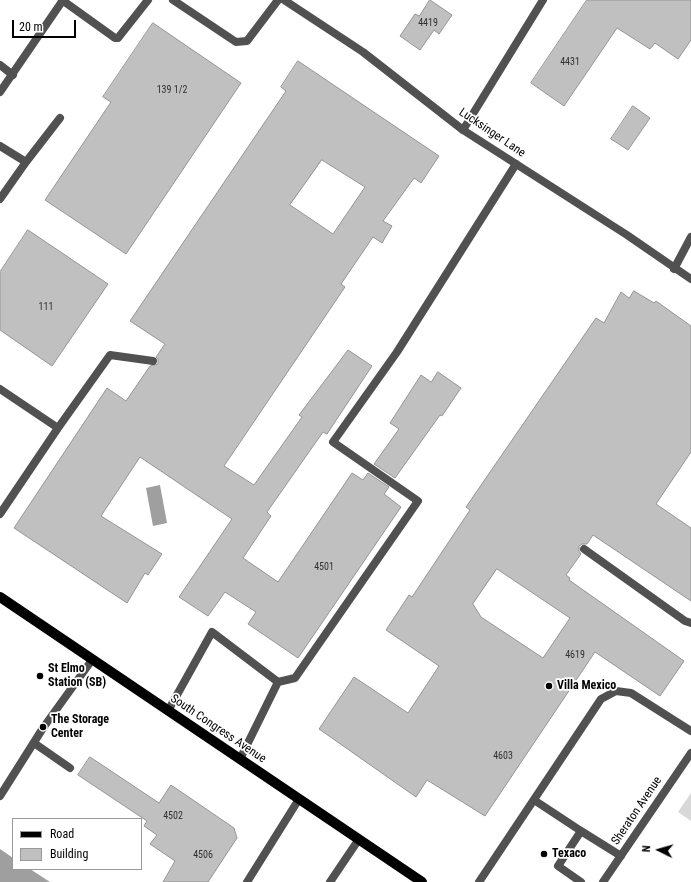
<!DOCTYPE html>
<style>
body{margin:0}
#map{position:relative;width:691px;height:882px;overflow:hidden;background:#fff;font-family:"Roboto Condensed",sans-serif}
canvas{display:block}
.legend{position:absolute;left:12px;top:818px;width:130px;height:52px;box-sizing:border-box;background:#fff;border:1px solid #999;margin:0;padding:5px 7px;list-style:none;font-size:12px;color:#000}
.legend li{display:flex;align-items:center;gap:8px;height:20px}
.legend b{width:20px;border:1px solid #999}
.north{position:absolute;left:639px;top:830px;width:40px;height:40px;-webkit-text-stroke:3px #fff;paint-order:stroke;rotate:275deg;font-size:11px;font-weight:700;line-height:16px;text-align:center;color:#000}
.north::after{content:'';display:block;margin:auto;width:14px;height:18px;background:#000;clip-path:polygon(50% 0,100% 100%,50% 72%,0 100%)}
.scale{position:absolute;left:12px;top:20px;width:64px;height:18px;box-sizing:border-box;border:2px solid #000;border-top:0;padding-left:5px;font-size:12px;line-height:14px;white-space:nowrap;color:#000;-webkit-text-stroke:3px #fff;paint-order:stroke}
</style>
<div id="map">
<canvas width="691" height="882"></canvas>
<ul class="legend">
<li><b style="height:5px;background:#000"></b>Road</li>
<li><b style="height:11px;background:#c0c0c0"></b>Building</li>
</ul>
<div class="north">N</div>
<div class="scale">20 m</div>
</div>
<script>
const ctx = document.querySelector('canvas').getContext('2d');
ctx.lineJoin = 'round';
function fill(path, color) {
  ctx.fillStyle = color;
  ctx.fill(path, 'evenodd');
}
function trace(path, color, width, dash) {
  ctx.strokeStyle = color;
  ctx.lineWidth = width;
  ctx.lineCap = dash ? 'butt' : 'round';
  ctx.setLineDash(dash || []);
  ctx.stroke(path);
}
function label(font, color, halo, rows, align = 'center') {
  ctx.font = font + ' "Roboto Condensed",sans-serif';
  ctx.lineWidth = 3.5;
  ctx.setLineDash([]);
  ctx.textBaseline = 'middle';
  ctx.strokeStyle = halo;
  ctx.fillStyle = color;
  for (const [text, x, y, turn = 0] of rows) {
    ctx.save();
    ctx.translate(x, y);
    ctx.rotate((+turn || 0) * Math.PI / 180);
    ctx.textAlign = isNaN(turn) ? turn : align;
    if (halo) ctx.strokeText(text, 0, 0);
    ctx.fillText(text, 0, 0);
    ctx.restore();
  }
}
const green = new Path2D(`
 M 691,793 L 691,821 L 678,812 Z`);
const water = new Path2D(`
 M 160,485 L 167,523 L 153,526 L 146,488 Z
 M 0,849 L 13,858 L 13,869 L 30,869 L 50,882 L 0,882 Z`);
const building = new Path2D(`
 M 430,0 L 452,15 L 439,34 L 434,30 L 420,50 L 400,36 L 415,14 L 419,16 Z
 M 587,0 L 691,0 L 691,40 L 678,59 L 655,43 L 650,49 L 617,28 L 564,106 L 531,83 Z
 M 153,23 L 241,83 L 126,254 L 45,200 L 111,102 L 103,97 Z
 M 298,61 L 439,156 L 421,183 L 414,178 L 383,221 L 392,226 L 382,243 L 373,237 L 341,284 L 345,287 L 224,466 L 254,485 L 302,417 L 299,415 L 348,350 L 372,366 L 327,434 L 323,432 L 267,512 L 271,516 L 243,558 L 278,582 L 352,473 L 363,480 L 368,473 L 389,487 L 384,494 L 401,507 L 298,658 L 248,624 L 256,612 L 225,592 L 208,616 L 179,597 L 232,519 L 140,457 L 101,516 L 162,554 L 148,575 L 145,573 L 127,603 L 14,528 L 107,388 L 126,401 L 150,366 L 158,364 L 158,359 L 156,357 L 165,344 L 130,321 L 286,91 L 281,87 ZM 322,160 L 365,187 L 333,234 L 290,205 Z
 M 633,106 L 650,118 L 628,150 L 611,139 Z
 M 28,230 L 108,284 L 52,366 L 0,330 L 0,272 Z
 M 634,291 L 654,303 L 656,301 L 691,326 L 691,452 L 656,504 L 691,528 L 691,601 L 593,535 L 587,544 L 582,544 L 579,546 L 579,551 L 581,554 L 566,575 L 570,578 L 569,580 L 684,661 L 660,696 L 595,652 L 485,816 L 427,780 L 416,797 L 319,729 L 354,677 L 408,713 L 439,666 L 386,630 L 409,595 L 412,597 L 470,510 L 466,507 L 596,318 L 604,323 L 621,292 L 629,298 ZM 497,569 L 570,618 L 543,658 L 481,617 L 473,604 Z
 M 438,372 L 461,388 L 442,416 L 440,415 L 395,478 L 374,464 L 399,429 L 390,423 L 421,375 L 431,382 Z
 M 90,757 L 159,803 L 171,785 L 234,828 L 237,838 L 208,882 L 163,882 L 175,861 L 150,844 L 157,835 L 144,826 L 147,821 L 78,775 Z`);
const lane = new Path2D(`
 M 62,0 L 115,38 L 118,38 L 148,0
 M 173,0 L 236,42 L 247,41 L 278,0
 M 0,65 L 13,75
 M 463,130 L 543,0
 M 0,146 L 26,162 L 0,199
 M 26,162 L 60,118
 M 674,269 L 691,237
 M 0,389 L 58,428 L 0,514
 M 58,428 L 110,355 L 153,361
 M 584,549 L 685,621 L 691,623
 M 278,682 L 295,678 L 418,501 L 333,442 L 397,352 L 516,164
 M 168,711 L 212,632 L 278,682 L 240,759
 M 34,743 L 70,768
 M 0,796 L 43,728 L 92,660
 M 534,800 L 581,831
 M 247,882 L 299,799
 M 330,882 L 359,839
 M 479,882 L 601,699 L 616,691 L 631,693 L 691,731
 M 581,882 L 558,866 L 581,831 L 621,856`);
const street = new Path2D(`
 M 284,0 L 363,52 L 463,130 L 627,235 L 691,279
 M 0,92 L 63,0
 M 603,882 L 691,753`);
const primary = new Path2D(`
 M 0,597 L 422,882`);
const markers = [
 [40,676,4,"#000"],
 [549,686,4,"#000"],
 [43,727,4,"#000"],
 [544,854,4,"#000"]
];
const numberNames = [
 ["4419",428,23],
 ["4431",570,62],
 ["139 1/2",172,90],
 ["111",46,307],
 ["4501",324,567],
 ["4619",575,655],
 ["4603",503,756],
 ["4502",173,816],
 ["4506",203,855]
];
const streetNames = [
 ["Lucksinger Lane",492,133,34],
 ["South Congress Avenue",218,729,34],
 ["Sheraton Avenue",637,811,-56]
];
const poiNames = [
 ["St Elmo",48,669],
 ["Station (SB)",48,683],
 ["Villa Mexico",557,686],
 ["The Storage",51,720],
 ["Center",51,734],
 ["Texaco",552,854]
];
fill(green, '#d8d8d8');
fill(water, '#9f9f9f');
fill(building, '#c0c0c0');
trace(building, '#959595', 1);
trace(lane, '#515151', 8);
trace(street, '#515151', 8);
trace(primary, '#000', 10);
for (const [x, y, r, color] of markers) {
  const dot = new Path2D();
  dot.arc(x, y, r, 0, 2 * Math.PI);
  ctx.fillStyle = color;
  ctx.fill(dot);
  trace(dot, '#fff', 1.5);
}
label('10px', '#303030', null, numberNames);
label('12px', '#000', '#fff', streetNames);
label('bold 12px', '#000', '#fff', poiNames, 'left');
</script>
